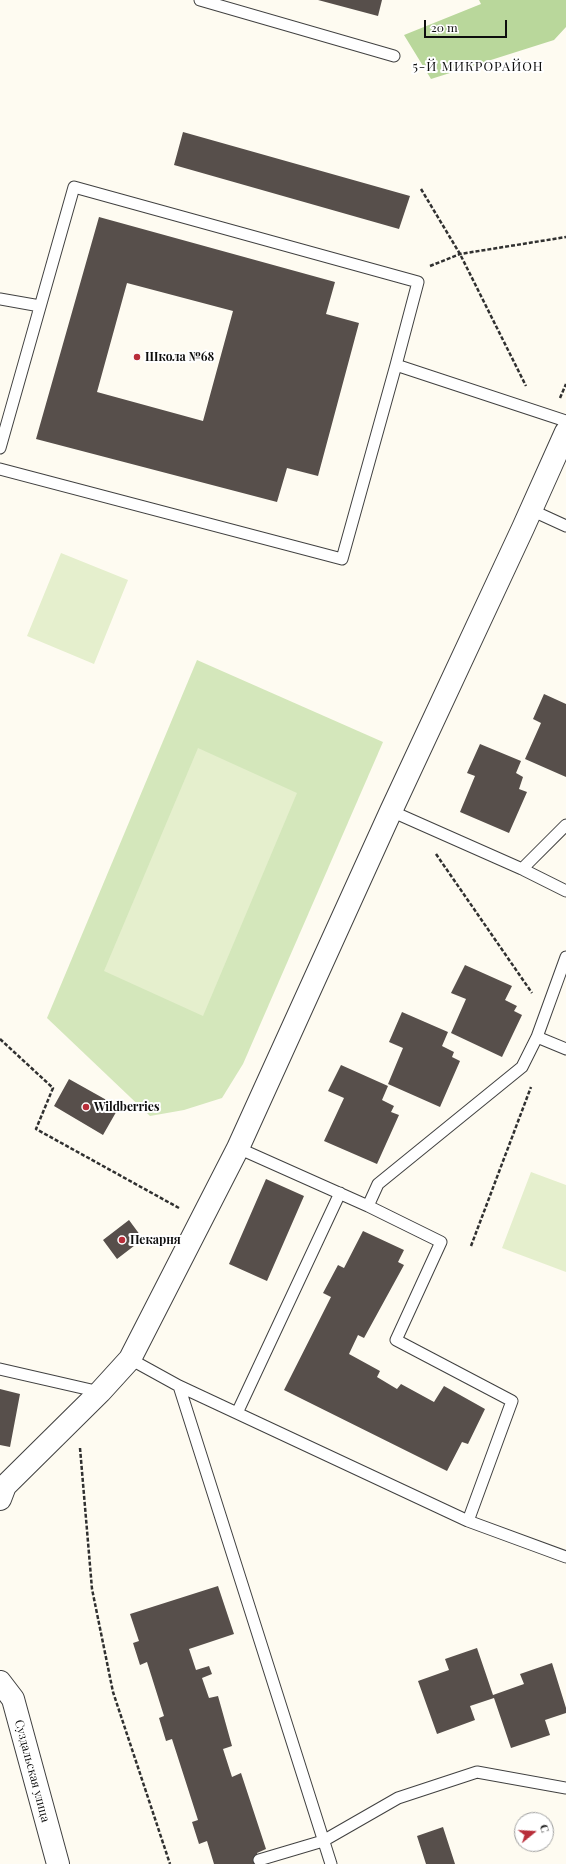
<!DOCTYPE html>
<meta charset="utf-8">
<style>
body{margin:0}
#map{position:relative;width:566px;height:1864px;overflow:hidden;background:#fefbf1;font-family:"Playfair Display",serif}
canvas{display:block}
.north{position:absolute;left:514px;top:1812px;width:40px;height:40px;box-sizing:border-box;background:#fff;border:1px solid #9f9f9f;border-radius:50%;rotate:72deg;font-size:11px;font-weight:700;line-height:16px;text-align:center;color:#0e0e0e}
.north::after{content:'';display:block;margin:auto;width:14px;height:18px;background:#b82d39;clip-path:polygon(50% 0,100% 100%,50% 72%,0 100%)}
.scale{position:absolute;left:424px;top:20px;width:83px;height:18px;box-sizing:border-box;border:2px solid #0e0e0e;border-top:0;padding-left:5px;font-size:12px;line-height:14px;white-space:nowrap;color:#0e0e0e;-webkit-text-stroke:3px #fff;paint-order:stroke}
</style>
<div id="map">
<canvas width="566" height="1864"></canvas>
<div class="north">С</div>
<div class="scale">20 m</div>
</div>
<script>
const ctx = document.querySelector('canvas').getContext('2d');
ctx.lineJoin = 'round';
function fill(path, color) {
  ctx.fillStyle = color;
  ctx.fill(path, 'evenodd');
}
function trace(path, color, width, dash) {
  ctx.strokeStyle = color;
  ctx.lineWidth = width;
  ctx.lineCap = dash ? 'butt' : 'round';
  ctx.setLineDash(dash || []);
  ctx.stroke(path);
}
function label(font, color, halo, rows, align = 'center') {
  ctx.font = font + ' "Playfair Display",serif';
  ctx.lineWidth = 4;
  ctx.setLineDash([]);
  ctx.textBaseline = 'middle';
  ctx.strokeStyle = halo;
  ctx.fillStyle = color;
  for (const [text, x, y, turn = 0] of rows) {
    ctx.save();
    ctx.translate(x, y);
    ctx.rotate((+turn || 0) * Math.PI / 180);
    ctx.textAlign = isNaN(turn) ? turn : align;
    if (halo) ctx.strokeText(text, 0, 0);
    ctx.fillText(text, 0, 0);
    ctx.restore();
  }
}
const green = new Path2D(`
 M 197,660 L 383,742 L 243,1064 L 222,1098 L 184,1110 L 150,1116 L 47,1018 Z`);
const forest = new Path2D(`
 M 479,0 L 566,0 L 566,27 L 554,40 L 431,79 L 404,35 L 481,4 Z`);
const pitch = new Path2D(`
 M 61,553 L 128,580 L 94,664 L 27,636 Z
 M 198,748 L 297,793 L 203,1016 L 104,971 Z
 M 531,1172 L 566,1185 L 566,1272 L 502,1248 Z`);
const building = new Path2D(`
 M 318,0 L 382,0 L 378,16 Z
 M 183,132 L 410,196 L 399,229 L 174,165 Z
 M 99,217 L 335,282 L 326,314 L 359,323 L 318,476 L 287,468 L 277,502 L 36,439 ZM 127,283 L 233,311 L 203,421 L 97,392 Z
 M 544,694 L 566,704 L 566,777 L 525,759 L 541,723 L 533,719 Z
 M 480,744 L 521,761 L 516,773 L 523,777 L 519,789 L 527,792 L 509,833 L 460,812 L 475,776 L 467,773 Z
 M 465,965 L 512,986 L 505,1000 L 517,1006 L 514,1011 L 522,1015 L 502,1057 L 451,1033 L 466,999 L 451,993 Z
 M 402,1012 L 448,1032 L 442,1046 L 454,1052 L 452,1057 L 460,1061 L 440,1107 L 388,1084 L 403,1048 L 389,1042 Z
 M 341,1065 L 388,1086 L 382,1100 L 394,1106 L 391,1112 L 399,1115 L 377,1164 L 324,1141 L 344,1098 L 328,1091 Z
 M 69,1079 L 119,1107 L 103,1135 L 54,1106 Z
 M 266,1179 L 304,1196 L 267,1281 L 229,1264 Z
 M 129,1220 L 143,1239 L 117,1259 L 103,1240 Z
 M 363,1231 L 404,1250 L 398,1262 L 404,1265 L 364,1338 L 358,1335 L 349,1354 L 380,1371 L 377,1377 L 397,1389 L 401,1384 L 434,1402 L 444,1386 L 485,1409 L 468,1444 L 462,1442 L 447,1471 L 284,1390 L 331,1297 L 323,1293 L 338,1265 L 344,1268 Z
 M 0,1389 L 20,1394 L 10,1447 L 0,1445 Z
 M 218,1586 L 234,1634 L 189,1649 L 196,1670 L 209,1666 L 212,1674 L 202,1678 L 209,1698 L 218,1696 L 232,1746 L 223,1749 L 232,1777 L 241,1773 L 266,1849 L 257,1853 L 260,1864 L 214,1864 L 207,1841 L 199,1844 L 192,1822 L 198,1820 L 172,1739 L 166,1741 L 159,1718 L 164,1716 L 147,1662 L 140,1665 L 133,1643 L 139,1641 L 130,1614 Z
 M 477,1648 L 493,1695 L 524,1684 L 520,1674 L 552,1663 L 566,1708 L 566,1713 L 545,1720 L 550,1735 L 511,1748 L 494,1698 L 470,1706 L 475,1720 L 437,1734 L 418,1681 L 449,1670 L 445,1659 Z
 M 443,1827 L 455,1864 L 426,1864 L 417,1836 Z`);
const path = new Path2D(`
 M 421,189 L 460,254 L 526,386
 M 430,266 L 460,254 L 566,237
 M 560,398 L 566,384
 M 436,854 L 532,993
 M 0,1039 L 53,1088 L 36,1129 L 179,1208
 M 471,1246 L 531,1087
 M 80,1448 L 92,1589 L 113,1692 L 170,1864`);
const service = new Path2D(`
 M 200,0 L 394,56
 M 0,299 L 40,306
 M 0,448 L 74,187 L 418,282 L 396,365 L 566,421
 M 0,469 L 342,559 L 396,365
 M 531,510 L 566,526
 M 391,811 L 522,869 L 566,891
 M 522,869 L 566,825
 M 537,1037 L 566,957
 M 238,1148 L 368,1206 L 378,1184 L 522,1067 L 537,1037 L 566,1049
 M 368,1206 L 441,1242 L 396,1340 L 512,1401 L 468,1521
 M 130,1359 L 179,1386 L 468,1521 L 566,1557
 M 0,1369 L 100,1392
 M 179,1386 L 331,1864
 M 237,1413 L 340,1193
 M 259,1860 L 323,1841 L 398,1798 L 477,1772 L 566,1788`);
const minor = new Path2D(`
 M 0,1499 L 5,1486 L 100,1392 L 130,1359 L 238,1148 L 391,811 L 523,528 L 566,432
 M 0,1682 L 13,1699 L 58,1864`);
const markers = [
 [137,357,4,"#b82d39"],
 [86,1107,4,"#b82d39"],
 [122,1240,4,"#b82d39"]
];
const poiNames = [
 ["Школа №68",145,357],
 ["Wildberries",94,1107],
 ["Пекарня",130,1240]
];
const streetNames = [
 ["Суздальская улица",32,1771,75]
];
const neighbourhoodNames = [
 ["5-Й МИКРОРАЙОН",478,67]
];
fill(green, '#d4e7bb');
fill(forest, '#b9d79b');
fill(pitch, '#e5efcd');
fill(building, '#574f4b');
trace(service, '#414141', 13);
trace(minor, '#414141', 24);
trace(path, '#303030', 2.5, [4, 2]);
trace(service, '#fff', 11);
trace(minor, '#fff', 22);
for (const [x, y, r, color] of markers) {
  const dot = new Path2D();
  dot.arc(x, y, r, 0, 2 * Math.PI);
  ctx.fillStyle = color;
  ctx.fill(dot);
  trace(dot, '#fff', 1.5);
}
label('bold 12px', '#0e0e0e', '#fff', poiNames, 'left');
label('12px', '#0e0e0e', '#fff', streetNames);
ctx.letterSpacing = '1px';
label('13px', '#0e0e0e', '#fff', neighbourhoodNames);
ctx.letterSpacing = '0px';
</script>
